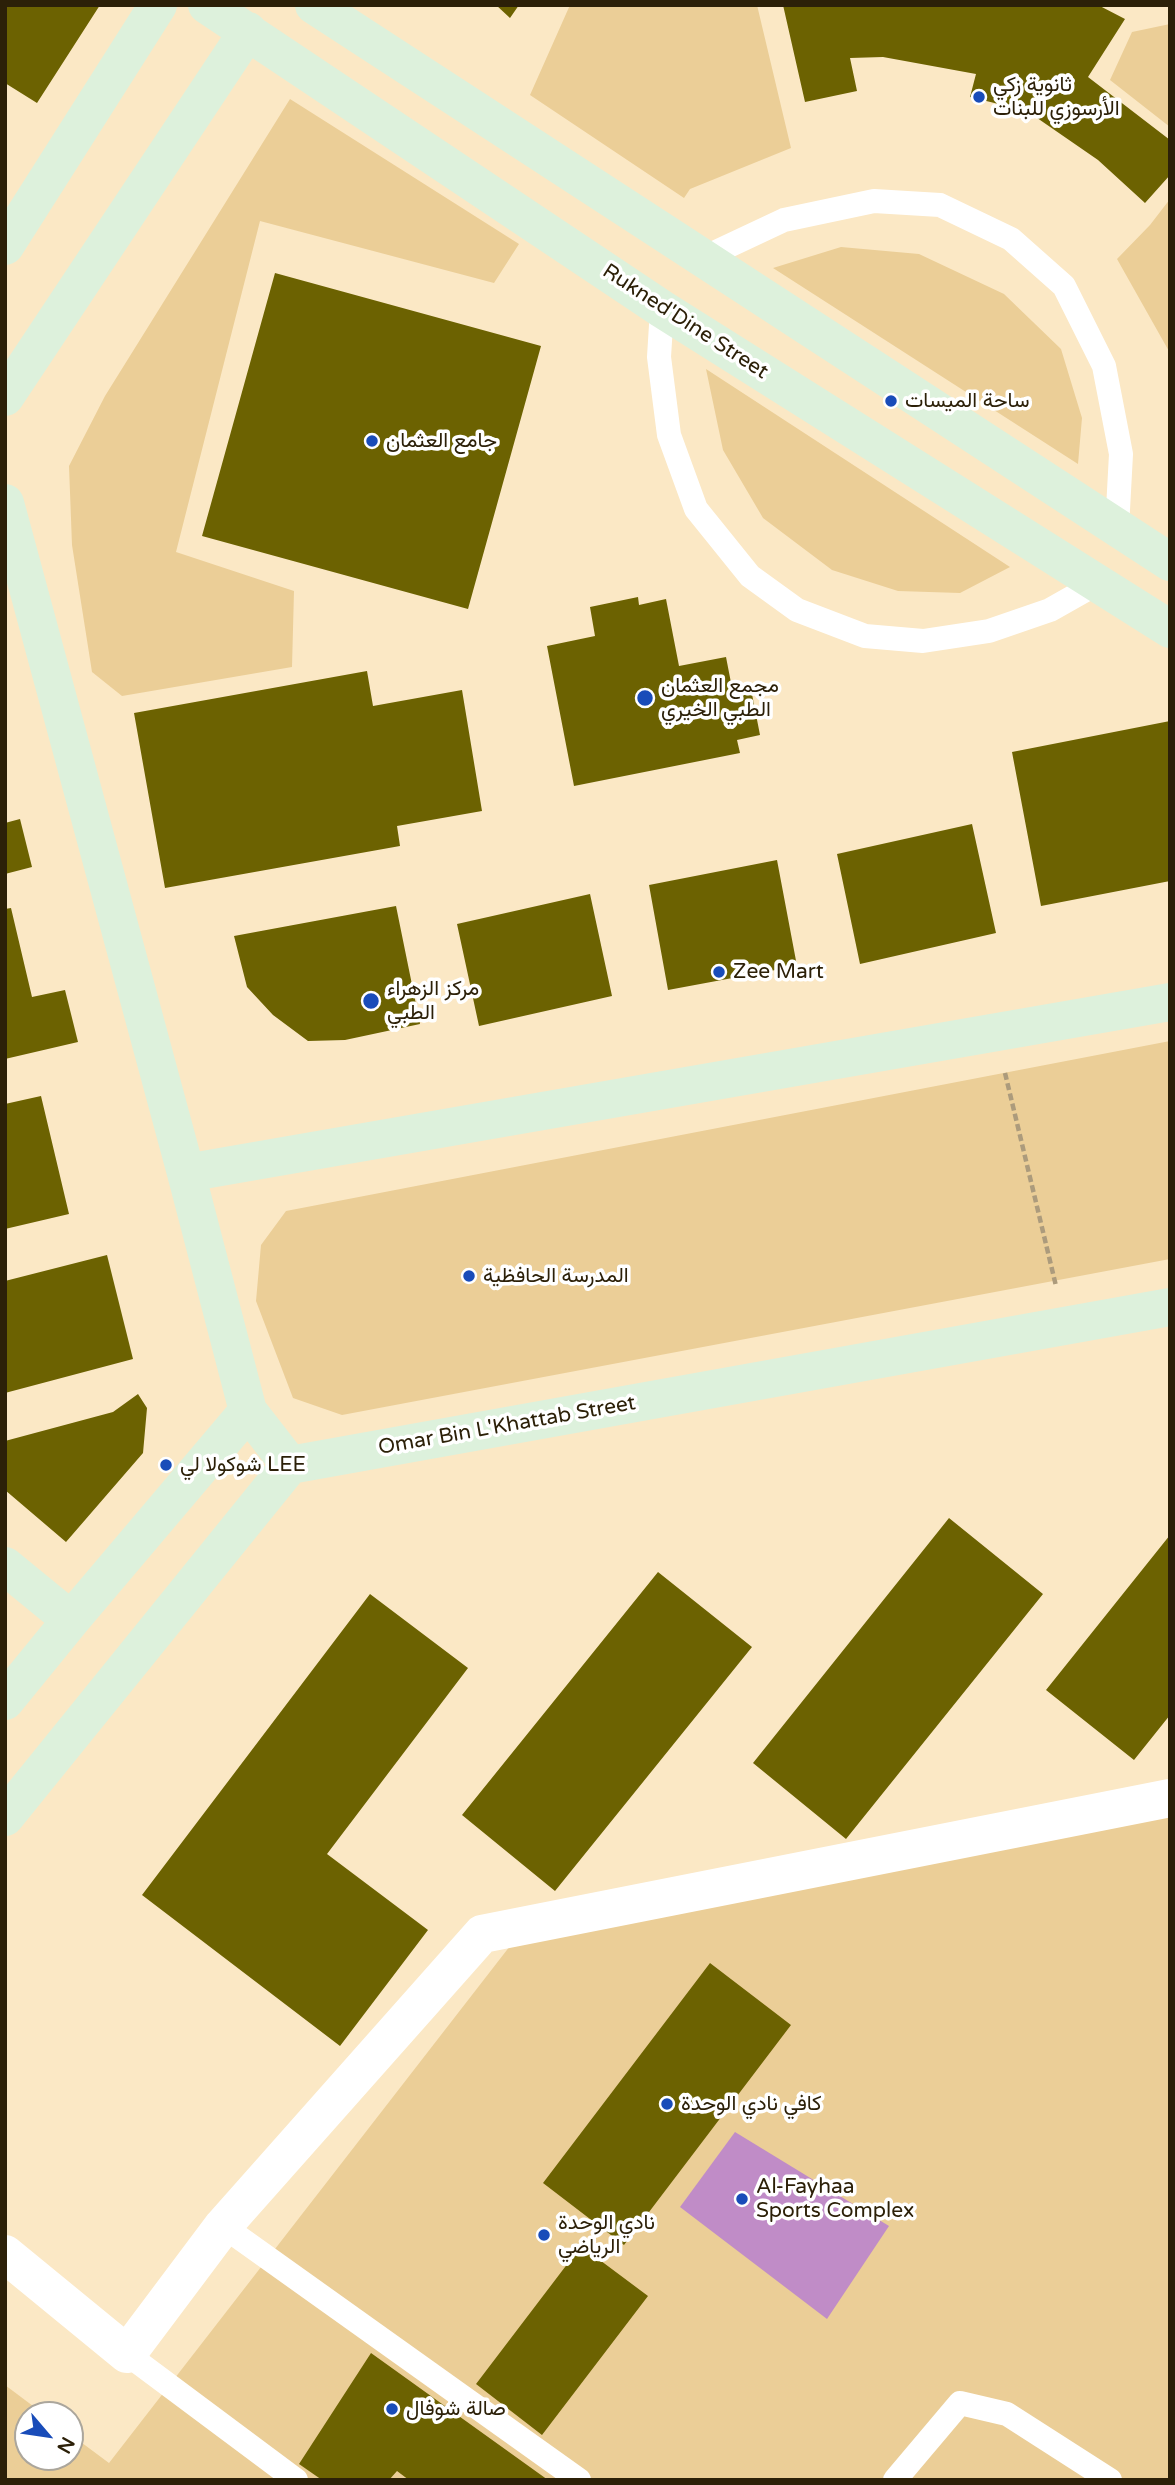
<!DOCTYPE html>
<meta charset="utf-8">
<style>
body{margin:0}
#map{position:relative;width:1175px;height:2485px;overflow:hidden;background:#fbe8c5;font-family:"Varela Round",sans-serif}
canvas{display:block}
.frame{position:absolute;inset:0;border:7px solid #2c2008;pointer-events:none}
.north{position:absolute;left:14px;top:2401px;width:70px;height:70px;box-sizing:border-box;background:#fff;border:2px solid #aba69c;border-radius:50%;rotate:119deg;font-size:19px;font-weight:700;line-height:28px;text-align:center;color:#2c2008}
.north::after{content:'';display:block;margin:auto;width:24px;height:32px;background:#194cb9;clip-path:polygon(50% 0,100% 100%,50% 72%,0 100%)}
</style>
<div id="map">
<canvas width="1175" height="2485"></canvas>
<div class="frame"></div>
<div class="north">N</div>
</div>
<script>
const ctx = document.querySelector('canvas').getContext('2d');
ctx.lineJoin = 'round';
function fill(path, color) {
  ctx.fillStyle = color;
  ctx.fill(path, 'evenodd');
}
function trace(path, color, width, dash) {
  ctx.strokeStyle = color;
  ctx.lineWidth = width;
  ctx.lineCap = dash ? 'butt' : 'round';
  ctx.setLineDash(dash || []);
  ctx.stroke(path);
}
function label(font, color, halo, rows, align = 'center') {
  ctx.font = font + ' "Varela Round",Vazirmatn,sans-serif';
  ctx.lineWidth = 7;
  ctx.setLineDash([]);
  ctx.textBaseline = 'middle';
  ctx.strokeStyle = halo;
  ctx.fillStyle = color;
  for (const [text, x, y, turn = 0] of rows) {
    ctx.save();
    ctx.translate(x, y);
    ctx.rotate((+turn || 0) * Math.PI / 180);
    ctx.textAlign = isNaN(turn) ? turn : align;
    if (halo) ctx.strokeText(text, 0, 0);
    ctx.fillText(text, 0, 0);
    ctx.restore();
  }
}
const green = new Path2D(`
 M 570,5 L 757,5 L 791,148 L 690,189 L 684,198 L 530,95 Z
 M 1170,24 L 1170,127 L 1110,80 L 1132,32 Z
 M 290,99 L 519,244 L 494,283 L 260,221 L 176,552 L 294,591 L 292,667 L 122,696 L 92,672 L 72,545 L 69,466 L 105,396 Z
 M 1170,199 L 1170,353 L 1117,259 L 1150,225 Z
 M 841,247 L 919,254 L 1004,294 L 1061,349 L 1082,418 L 1078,464 L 773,268 Z
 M 706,369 L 1010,567 L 960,593 L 898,591 L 832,570 L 763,518 L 723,450 Z
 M 1170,1041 L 1170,1259 L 342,1415 L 293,1398 L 256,1301 L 261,1245 L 286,1211 Z
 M 1170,1816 L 1170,2480 L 5,2480 L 5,2385 L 45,2415 L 28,2415 L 28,2457 L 70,2457 L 70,2434 L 109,2463 L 510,1946 Z`);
const water = new Path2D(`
 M 735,2132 L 889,2226 L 827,2319 L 680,2207 Z`);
const building = new Path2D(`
 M 5,5 L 100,5 L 37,103 L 5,83 Z
 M 496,5 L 519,5 L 510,18 Z
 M 783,5 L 1098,5 L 1125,19 L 1088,77 L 1170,140 L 1170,175 L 1145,203 L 1098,160 L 1027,111 L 970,97 L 976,74 L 883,57 L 850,58 L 857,91 L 805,102 Z
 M 275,273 L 541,346 L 468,609 L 202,536 Z
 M 638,597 L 639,605 L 666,599 L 679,666 L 726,657 L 733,693 L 751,689 L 760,735 L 737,740 L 740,753 L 574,786 L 547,646 L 595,636 L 590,607 Z
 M 367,671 L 373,706 L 462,690 L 482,811 L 397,826 L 400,846 L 165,888 L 134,713 Z
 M 1170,721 L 1170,881 L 1041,906 L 1012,752 Z
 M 20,819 L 32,867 L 5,874 L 5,823 Z
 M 972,824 L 996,933 L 860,964 L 837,854 Z
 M 777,860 L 797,966 L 668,990 L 649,885 Z
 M 590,894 L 612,996 L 479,1026 L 457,924 Z
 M 396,906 L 420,1024 L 345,1040 L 308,1041 L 273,1015 L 247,987 L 234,936 Z
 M 11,908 L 32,997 L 65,990 L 78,1042 L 5,1059 L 5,909 Z
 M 41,1096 L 69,1214 L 5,1229 L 5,1104 Z
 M 107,1255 L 133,1359 L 5,1393 L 5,1281 Z
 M 138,1394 L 147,1408 L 143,1453 L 66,1542 L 5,1490 L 5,1441 L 113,1412 Z
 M 949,1518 L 1043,1594 L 846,1839 L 753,1763 Z
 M 1170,1535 L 1170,1715 L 1134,1760 L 1046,1690 Z
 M 658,1572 L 752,1647 L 555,1891 L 462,1815 Z
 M 370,1594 L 468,1668 L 327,1854 L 428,1930 L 340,2046 L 142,1895 Z
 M 710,1963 L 791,2025 L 624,2245 L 543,2183 Z
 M 581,2246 L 648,2296 L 542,2435 L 476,2384 Z
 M 371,2353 L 548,2480 L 409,2480 L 397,2471 L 389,2480 L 322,2480 L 299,2464 Z`);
const path = new Path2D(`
 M 1005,1073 L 1056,1286`);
const lane = new Path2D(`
 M 701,259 L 784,220 L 874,201 L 940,205 L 1011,239 L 1064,286 L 1104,366 L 1121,454 L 1117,528
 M 662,309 L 659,357 L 669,435 L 696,509 L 750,576 L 797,610 L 865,636 L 923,641 L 989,631 L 1050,610 L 1096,584
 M 223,2226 L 579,2480
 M 127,2354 L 296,2480
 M 895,2480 L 960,2403 L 1007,2414 L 1110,2480`);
const street = new Path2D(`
 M 5,2254 L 127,2354 L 223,2226 L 482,1934 L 1170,1798`);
const secondary = new Path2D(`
 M 207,5 L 662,309 L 1170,629
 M 314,5 L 1170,562
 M 5,246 L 158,5
 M 5,397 L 248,31
 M 5,503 L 186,1173 L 248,1411 L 290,1465
 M 186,1173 L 1170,1002
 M 5,1566 L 71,1620
 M 5,1701 L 71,1620 L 248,1411
 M 5,1817 L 290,1465 L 1170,1307`);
const markers = [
 [979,97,7,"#194cb9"],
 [891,401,7,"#194cb9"],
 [372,441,7,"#194cb9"],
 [645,698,9,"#194cb9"],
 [719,972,7,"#194cb9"],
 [371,1001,9,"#194cb9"],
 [469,1276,7,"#194cb9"],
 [166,1465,7,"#194cb9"],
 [667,2104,7,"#194cb9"],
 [742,2199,7,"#194cb9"],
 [544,2235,7,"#194cb9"],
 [392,2409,7,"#194cb9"]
];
const poiNames = [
 ["ثانوية زكي",993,85],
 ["الأرسوزي للبنات",993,109],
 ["ساحة الميسات",905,401],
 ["جامع العثمان",386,441],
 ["مجمع العثمان",661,686],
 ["الطبي الخيري",661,710],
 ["Zee Mart",733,972],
 ["مركز الزهراء",387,989],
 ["الطبي",387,1013],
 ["المدرسة الحافظية",483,1276],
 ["شوكولا لي LEE",180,1465],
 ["كافي نادي الوحدة",681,2104],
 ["Al-Fayhaa",756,2187],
 ["Sports Complex",756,2211],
 ["نادي الوحدة",558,2223],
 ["الرياضي",558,2247],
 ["صالة شوفال",406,2409]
];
const streetNames = [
 ["Rukned'Dine Street",685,322,33],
 ["Omar Bin L'Khattab Street",507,1426,-10]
];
fill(green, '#ebce97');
fill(water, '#c08cc7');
fill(building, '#6c6201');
trace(path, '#ac9b7c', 4.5, [7, 3.5]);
trace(lane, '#fff', 24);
trace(street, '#fff', 38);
trace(secondary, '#ddf1dc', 38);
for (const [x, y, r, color] of markers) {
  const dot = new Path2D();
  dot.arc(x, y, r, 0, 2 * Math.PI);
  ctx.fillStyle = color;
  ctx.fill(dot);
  trace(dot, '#fff', 2.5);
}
label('21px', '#2c2008', '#fff', poiNames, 'left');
label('21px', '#2c2008', '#fff', streetNames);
</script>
